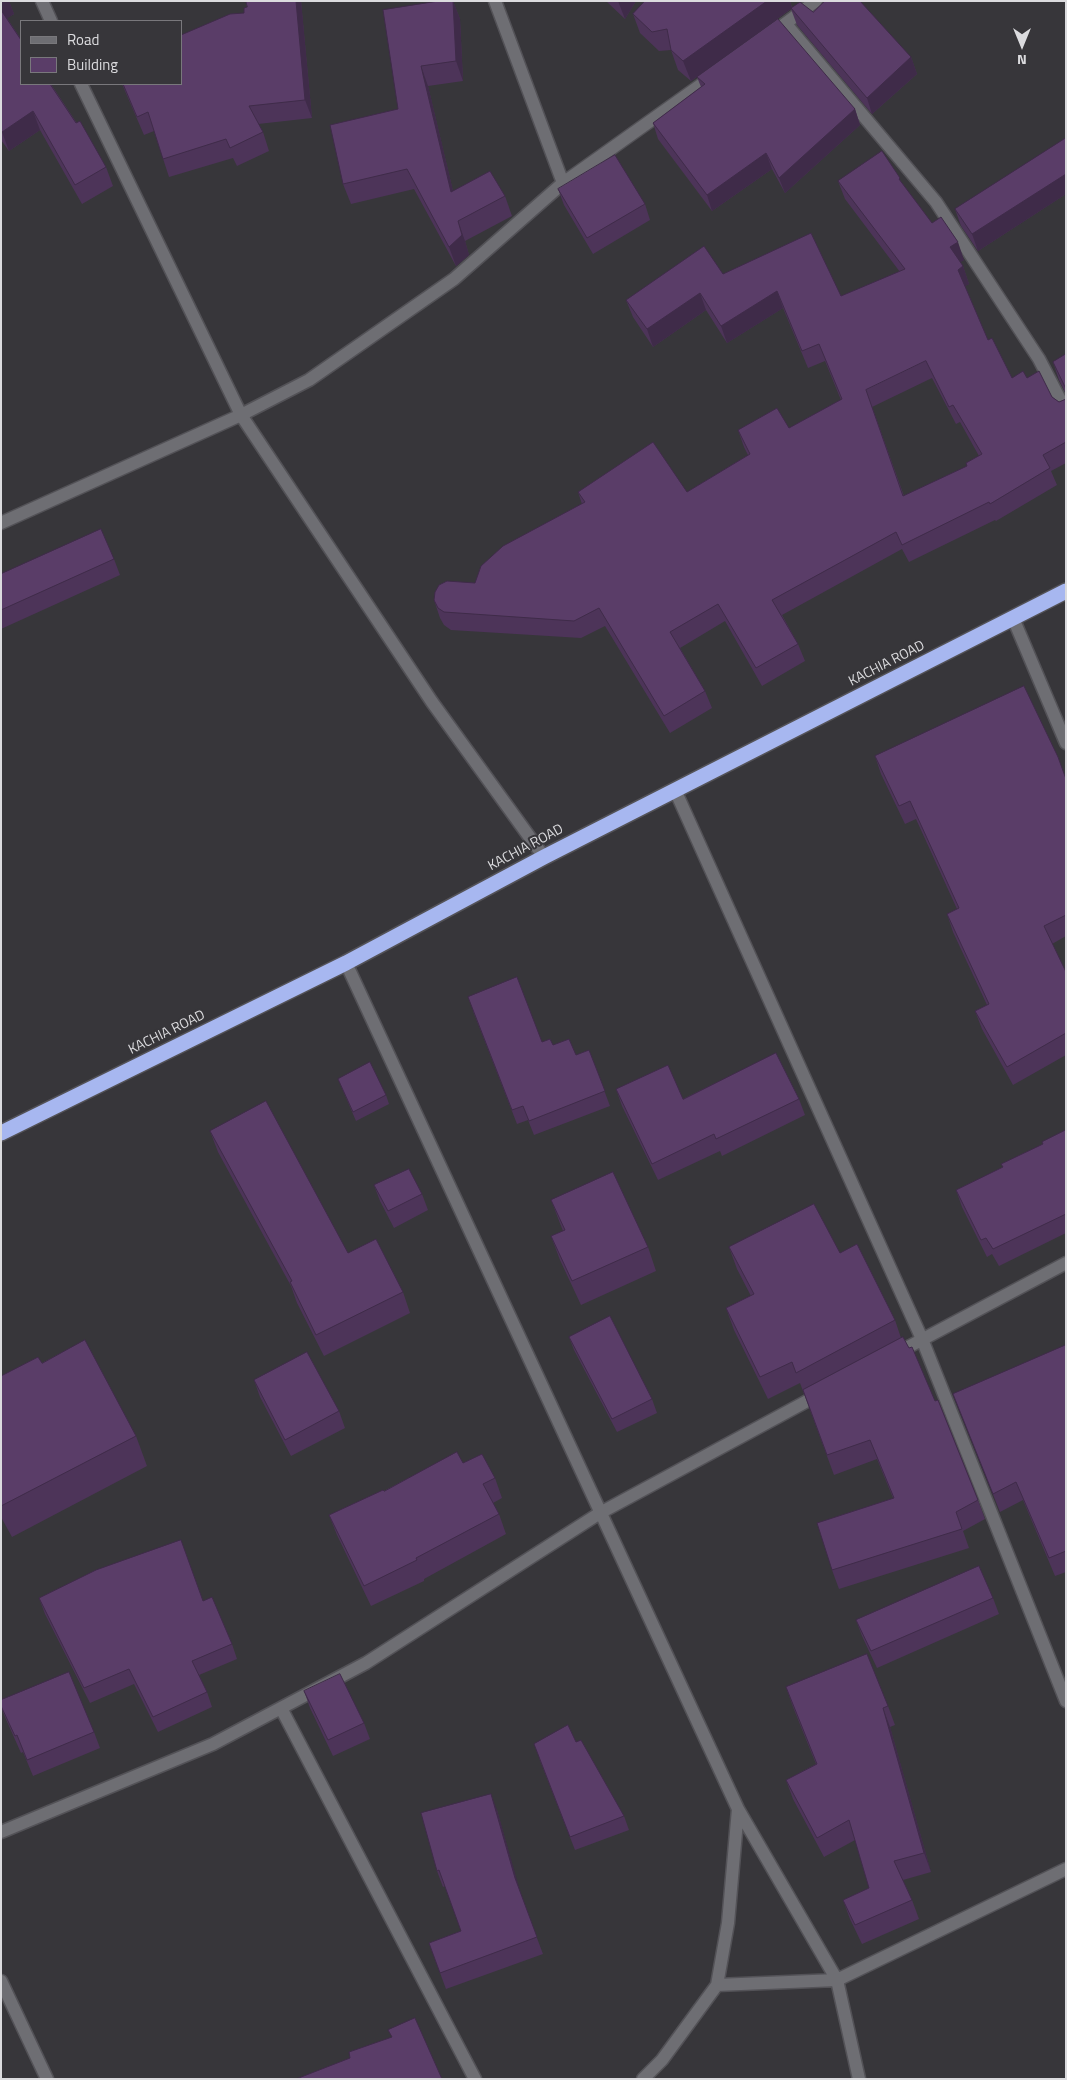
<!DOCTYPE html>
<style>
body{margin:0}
#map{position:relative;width:1067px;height:2080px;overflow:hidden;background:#37363a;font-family:"Titillium Web",sans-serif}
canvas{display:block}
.frame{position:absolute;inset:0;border:2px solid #dbdbde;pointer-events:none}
.legend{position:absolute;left:20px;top:20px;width:162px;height:65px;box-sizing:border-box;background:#37363a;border:1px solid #79787c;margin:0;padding:6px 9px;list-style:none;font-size:15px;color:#dbdbde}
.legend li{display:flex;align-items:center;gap:10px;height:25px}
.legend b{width:25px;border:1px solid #79787c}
.north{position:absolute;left:997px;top:20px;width:50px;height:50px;-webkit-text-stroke:4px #37363a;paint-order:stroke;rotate:180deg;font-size:14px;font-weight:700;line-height:20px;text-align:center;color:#dbdbde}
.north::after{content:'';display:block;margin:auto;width:18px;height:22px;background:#dbdbde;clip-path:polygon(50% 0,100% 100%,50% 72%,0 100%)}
</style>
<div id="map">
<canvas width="1067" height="2080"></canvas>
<div class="frame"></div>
<ul class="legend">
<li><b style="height:6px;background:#6e6e73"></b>Road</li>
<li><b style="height:14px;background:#5a3d68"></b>Building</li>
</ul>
<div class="north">N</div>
</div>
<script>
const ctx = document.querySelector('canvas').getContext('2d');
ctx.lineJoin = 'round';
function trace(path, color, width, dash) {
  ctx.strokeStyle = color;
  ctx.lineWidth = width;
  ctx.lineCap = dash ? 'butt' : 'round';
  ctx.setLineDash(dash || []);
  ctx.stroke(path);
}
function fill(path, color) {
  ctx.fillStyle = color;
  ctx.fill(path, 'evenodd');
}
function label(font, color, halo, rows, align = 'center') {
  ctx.font = font + ' "Titillium Web",sans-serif';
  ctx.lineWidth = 4;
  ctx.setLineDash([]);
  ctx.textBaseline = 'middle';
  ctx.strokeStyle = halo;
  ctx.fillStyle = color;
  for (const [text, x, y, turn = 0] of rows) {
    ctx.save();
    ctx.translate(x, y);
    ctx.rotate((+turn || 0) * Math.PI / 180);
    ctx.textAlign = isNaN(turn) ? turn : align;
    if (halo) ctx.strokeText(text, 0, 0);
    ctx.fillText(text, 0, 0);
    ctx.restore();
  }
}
const street = new Path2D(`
 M 42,1 L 51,21
 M 495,1 L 563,183
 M 786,24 L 936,202 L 1039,359 L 1066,411
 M 771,34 L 816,1
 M 81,84 L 241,415 L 432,702 L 544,857
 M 1,523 L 241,415 L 309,380 L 454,279 L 563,183 L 712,77
 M 1013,618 L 1066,743
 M 675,790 L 922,1339 L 1066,1701
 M 346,963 L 738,1809 L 728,1923 L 717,1985 L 662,2060 L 643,2079
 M 895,1354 L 1066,1263
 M 281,1708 L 475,2079
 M 738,1809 L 837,1980 L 859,2079
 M 1,1832 L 213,1744 L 366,1663 L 600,1513 L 822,1393
 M 1,1981 L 47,2079
 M 717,1985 L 837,1980 L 1066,1869`);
const highway = new Path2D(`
 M 1,1133 L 346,963 L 544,857 L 1066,591`);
const wall = new Path2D(`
 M 1,1 L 9,1 L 14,14 L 7,18 L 106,167 L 113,186 L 82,204 L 40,130 L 9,151 L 1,140 Z
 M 301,1 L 312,118 L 258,124 L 263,132 L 269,151 L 237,166 L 233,158 L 169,177 L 154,131 L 144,135 L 122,84 L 181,84 L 244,13 Z
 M 439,1 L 453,1 L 460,19 L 463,81 L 428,86 L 453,191 L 505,196 L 512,216 L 465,241 L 469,255 L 456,266 L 414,189 L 351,204 L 343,184 L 398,109 Z
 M 606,1 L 636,1 L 625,19 Z
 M 645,1 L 790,1 L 792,7 L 813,12 L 911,57 L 917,74 L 872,114 L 797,25 L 791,9 L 691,81 L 678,70 L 671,50 L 659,51 L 640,33 L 633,14 Z
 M 697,77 L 855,109 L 860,125 L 785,193 L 772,169 L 712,211 L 658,139 L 653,123 L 701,87 Z
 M 1066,138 L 1066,194 L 978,251 L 961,226 L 955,209 Z
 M 838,181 L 902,183 L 932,223 L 964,260 L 960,262 L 963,266 L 969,284 L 965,286 L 988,340 L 1012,378 L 1027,378 L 1059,402 L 1066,399 L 1066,463 L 1051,471 L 1057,485 L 996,521 L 995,520 L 909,562 L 902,549 L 782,615 L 798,644 L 805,661 L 762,686 L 725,621 L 680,648 L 705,691 L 712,708 L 670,733 L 605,626 L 581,638 L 451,630 L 444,625 L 440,618 L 434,600 L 475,583 L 582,504 L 578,492 L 687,492 L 748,455 L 744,447 L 738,430 L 789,428 L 841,400 L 825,361 L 808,368 L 783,308 L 727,343 L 706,310 L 653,347 L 633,317 L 626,300 L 723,274 L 841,296 L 900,272 L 845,199 ZM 932,378 L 956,424 L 960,422 L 979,456 L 966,463 L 967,466 L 904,496 L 872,407 Z
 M 558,189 L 645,204 L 650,220 L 593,254 L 564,205 Z
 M 1066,354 L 1066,394 L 1059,380 L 1053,362 Z
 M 114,559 L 120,575 L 12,624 L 1,629 L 1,574 Z
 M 875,756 L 1066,779 L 1066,936 L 1052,944 L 1066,972 L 1066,1055 L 1013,1085 L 982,1029 L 975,1011 L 987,1005 L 953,932 L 947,914 L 957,909 L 916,819 L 905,824 L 881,774 Z
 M 473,1011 L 542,1042 L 553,1045 L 576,1055 L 589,1050 L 610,1106 L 534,1135 L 528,1120 L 517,1124 Z
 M 338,1079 L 386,1095 L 389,1104 L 356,1121 Z
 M 616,1089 L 683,1099 L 799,1099 L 805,1115 L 722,1156 L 720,1151 L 658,1180 L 622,1106 Z
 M 1066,1130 L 1066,1233 L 999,1266 L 992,1254 L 987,1257 L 962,1207 L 956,1190 L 1003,1167 L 1001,1164 L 1043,1144 Z
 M 210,1131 L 348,1253 L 403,1292 L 410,1313 L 324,1356 L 297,1303 L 291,1286 L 218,1152 Z
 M 374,1185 L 422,1194 L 428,1210 L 394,1228 L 380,1201 Z
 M 551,1200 L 648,1247 L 656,1271 L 581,1305 L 560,1260 L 551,1236 L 563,1231 Z
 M 729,1247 L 840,1253 L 895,1320 L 901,1338 L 935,1401 L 978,1500 L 985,1519 L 963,1531 L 969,1548 L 839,1589 L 832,1570 L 893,1498 L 877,1459 L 834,1475 L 800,1383 L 768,1399 L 734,1330 L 726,1308 L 751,1296 L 737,1269 Z
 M 569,1337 L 652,1399 L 657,1413 L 617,1432 L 574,1350 Z
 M 1066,1345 L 1066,1572 L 1055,1576 L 1023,1500 L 1000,1512 L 953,1394 Z
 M 42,1363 L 136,1436 L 147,1466 L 12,1537 L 1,1517 L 1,1376 Z
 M 254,1380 L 339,1411 L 345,1428 L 291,1456 L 260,1397 Z
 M 463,1463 L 495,1478 L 502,1498 L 493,1503 L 499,1514 L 506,1534 L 424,1579 L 424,1581 L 371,1606 L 337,1535 L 329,1515 Z
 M 39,1598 L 203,1601 L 232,1644 L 237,1659 L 199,1675 L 207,1692 L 212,1707 L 158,1732 L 134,1684 L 90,1703 L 45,1614 Z
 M 993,1598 L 999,1614 L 877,1668 L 862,1636 L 856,1620 Z
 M 786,1687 L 888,1706 L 895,1725 L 890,1727 L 931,1872 L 903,1880 L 912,1900 L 919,1919 L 862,1944 L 850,1919 L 843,1900 L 869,1888 L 855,1840 L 824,1857 L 793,1799 L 786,1780 L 816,1764 L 793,1707 Z
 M 304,1691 L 364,1723 L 370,1739 L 333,1756 L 310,1708 Z
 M 1,1700 L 94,1732 L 100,1748 L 33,1776 L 23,1752 L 21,1753 L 5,1717 L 1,1707 Z
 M 576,1742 L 624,1816 L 629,1830 L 575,1850 L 539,1758 Z
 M 497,1810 L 520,1893 L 543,1954 L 446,1989 L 429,1943 L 461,1931 L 445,1886 L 443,1887 L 437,1871 Z`);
const shadedWall = new Path2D(`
 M 1,1 L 9,1 L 14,14 L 3,21 L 1,16 Z
 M 296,1 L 301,1 L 312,118 L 305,100 Z
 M 453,1 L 460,19 L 463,81 L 456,61 Z
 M 618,1 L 636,1 L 625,19 Z
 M 767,1 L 790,1 L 792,8 L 691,81 L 683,61 Z
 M 911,57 L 917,74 L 872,114 L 867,98 Z
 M 421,66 L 428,86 L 458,212 L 451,192 Z
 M 855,109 L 860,125 L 785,193 L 779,178 Z
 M 33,111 L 40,130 L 9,151 L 2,132 Z
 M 766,153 L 772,169 L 712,211 L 707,195 Z
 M 1066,174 L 1066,194 L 978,251 L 972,234 Z
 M 458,221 L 465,241 L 469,255 L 456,266 L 449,247 Z
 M 958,242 L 964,260 L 956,265 L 950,247 Z
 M 963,266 L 969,284 L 964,287 L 958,270 Z
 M 777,291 L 783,308 L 727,343 L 721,326 Z
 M 700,293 L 706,310 L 653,347 L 647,329 Z
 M 883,1708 L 890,1727 L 931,1872 L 924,1853 Z
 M 491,1794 L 497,1810 L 521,1894 L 515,1878 Z`);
const building = new Path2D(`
 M 246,1 L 296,1 L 305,100 L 249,106 L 263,132 L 230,148 L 226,139 L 163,159 L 148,112 L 137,117 L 123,84 L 181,84 L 181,35 L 230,14 L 244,13 L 244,8 L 247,7 Z
 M 439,1 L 453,1 L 456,61 L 421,66 L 451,192 L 490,171 L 505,196 L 458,221 L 462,235 L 449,247 L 407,169 L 343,184 L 330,125 L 398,109 L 383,10 Z
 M 645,1 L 767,1 L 683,61 L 671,50 L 667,29 L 652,32 L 633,14 Z
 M 825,1 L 860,1 L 911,57 L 867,98 L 791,8 L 800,2 L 813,12 Z
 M 1,10 L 21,40 L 21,84 L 50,84 L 76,123 L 80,121 L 106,167 L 75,185 L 33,111 L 2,132 L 1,131 Z
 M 778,19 L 855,109 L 779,178 L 766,153 L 707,195 L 653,123 L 705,84 L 697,77 Z
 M 1066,138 L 1066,174 L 972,234 L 955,209 Z
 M 882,151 L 900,178 L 899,179 L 932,223 L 941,217 L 958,242 L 950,247 L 963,266 L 958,270 L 988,340 L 992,338 L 1012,378 L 1023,371 L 1027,378 L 1039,371 L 1052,397 L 1059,402 L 1066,399 L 1066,442 L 1043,455 L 1050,468 L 990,504 L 989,502 L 902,545 L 896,532 L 772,600 L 798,644 L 756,668 L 718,604 L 670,632 L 705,691 L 664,716 L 599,608 L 574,621 L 444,612 L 438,608 L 434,600 L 435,592 L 439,585 L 447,581 L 475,583 L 481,566 L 503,546 L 585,502 L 578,492 L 653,442 L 687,492 L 750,454 L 738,430 L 777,408 L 789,428 L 842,399 L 819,344 L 802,351 L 777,291 L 721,326 L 700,293 L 647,329 L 626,300 L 704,246 L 723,274 L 811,233 L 841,296 L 905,269 L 838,181 ZM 926,361 L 949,407 L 953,405 L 982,454 L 966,463 L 967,466 L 903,496 L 866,390 Z
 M 615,155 L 645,204 L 587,238 L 558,189 Z
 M 1066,354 L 1066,389 L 1053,362 Z
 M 101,529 L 114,559 L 1,610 L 1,574 Z
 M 1024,686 L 1058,757 L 1066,779 L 1066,915 L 1044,926 L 1066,972 L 1066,1033 L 1007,1067 L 975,1011 L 989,1004 L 947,914 L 959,908 L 910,801 L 899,806 L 875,756 Z
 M 517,977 L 542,1042 L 550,1039 L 553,1045 L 569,1039 L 576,1055 L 589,1050 L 605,1091 L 529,1121 L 523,1106 L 512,1110 L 468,997 Z
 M 776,1053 L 799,1099 L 716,1139 L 714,1134 L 652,1164 L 616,1089 L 668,1065 L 683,1099 Z
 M 370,1062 L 386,1095 L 353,1112 L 338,1079 Z
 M 266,1101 L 348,1253 L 376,1239 L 403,1292 L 316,1335 L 290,1282 L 292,1281 L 210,1131 Z
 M 1066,1130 L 1066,1204 L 1065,1204 L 1066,1205 L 1066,1214 L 993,1249 L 986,1238 L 981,1240 L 956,1190 L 1003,1167 L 1001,1164 L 1043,1144 L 1042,1142 Z
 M 409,1169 L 422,1194 L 388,1211 L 374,1185 Z
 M 613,1172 L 648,1247 L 572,1281 L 551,1236 L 565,1230 L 551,1200 Z
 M 814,1204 L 840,1253 L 857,1244 L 895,1320 L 796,1373 L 792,1362 L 760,1377 L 726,1308 L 754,1294 L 729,1247 Z
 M 610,1316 L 652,1399 L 612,1419 L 569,1337 Z
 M 903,1337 L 909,1348 L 912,1347 L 935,1401 L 938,1400 L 978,1500 L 956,1512 L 962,1529 L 832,1570 L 817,1523 L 894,1498 L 870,1440 L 827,1455 L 803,1390 Z
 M 85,1340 L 136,1436 L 1,1506 L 1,1376 L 38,1357 L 42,1363 Z
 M 1066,1345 L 1066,1551 L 1049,1558 L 1016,1482 L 993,1494 L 953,1394 Z
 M 307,1352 L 339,1411 L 285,1440 L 254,1380 Z
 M 457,1452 L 463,1463 L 482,1454 L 495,1478 L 483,1484 L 499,1514 L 416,1558 L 417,1560 L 364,1586 L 329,1515 L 383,1490 L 384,1491 Z
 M 181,1540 L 203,1601 L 212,1597 L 232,1644 L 192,1661 L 207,1692 L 153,1717 L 129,1669 L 84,1688 L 39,1598 L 96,1570 Z
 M 979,1566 L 993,1598 L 871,1651 L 856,1620 Z
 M 867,1654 L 888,1706 L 883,1708 L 924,1853 L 894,1861 L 912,1900 L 855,1925 L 843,1900 L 869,1888 L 849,1820 L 817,1838 L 786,1780 L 817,1764 L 786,1687 Z
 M 69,1672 L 94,1732 L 27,1760 L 17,1735 L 15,1736 L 1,1706 L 1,1700 Z
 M 340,1674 L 364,1723 L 328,1740 L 304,1691 Z
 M 568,1725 L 576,1742 L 581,1740 L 624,1816 L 570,1837 L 534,1744 Z
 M 491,1794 L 515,1878 L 537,1937 L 440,1973 L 429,1943 L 461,1931 L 439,1870 L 437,1871 L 421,1813 Z
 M 415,2018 L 442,2079 L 296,2079 L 350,2058 L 349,2052 L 392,2037 L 388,2030 Z`);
const streetNames = [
 ["KACHIA ROAD",887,664,-27],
 ["KACHIA ROAD",526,848,-28],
 ["KACHIA ROAD",167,1033,-26]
];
trace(street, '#535257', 15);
trace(highway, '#535257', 18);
trace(street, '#6e6e73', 12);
trace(highway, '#a7b7f0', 15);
fill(wall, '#4d3459');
fill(shadedWall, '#3f2b49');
fill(building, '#5a3d68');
trace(building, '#3f2b49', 1);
label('14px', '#dbdbde', '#37363a', streetNames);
</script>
